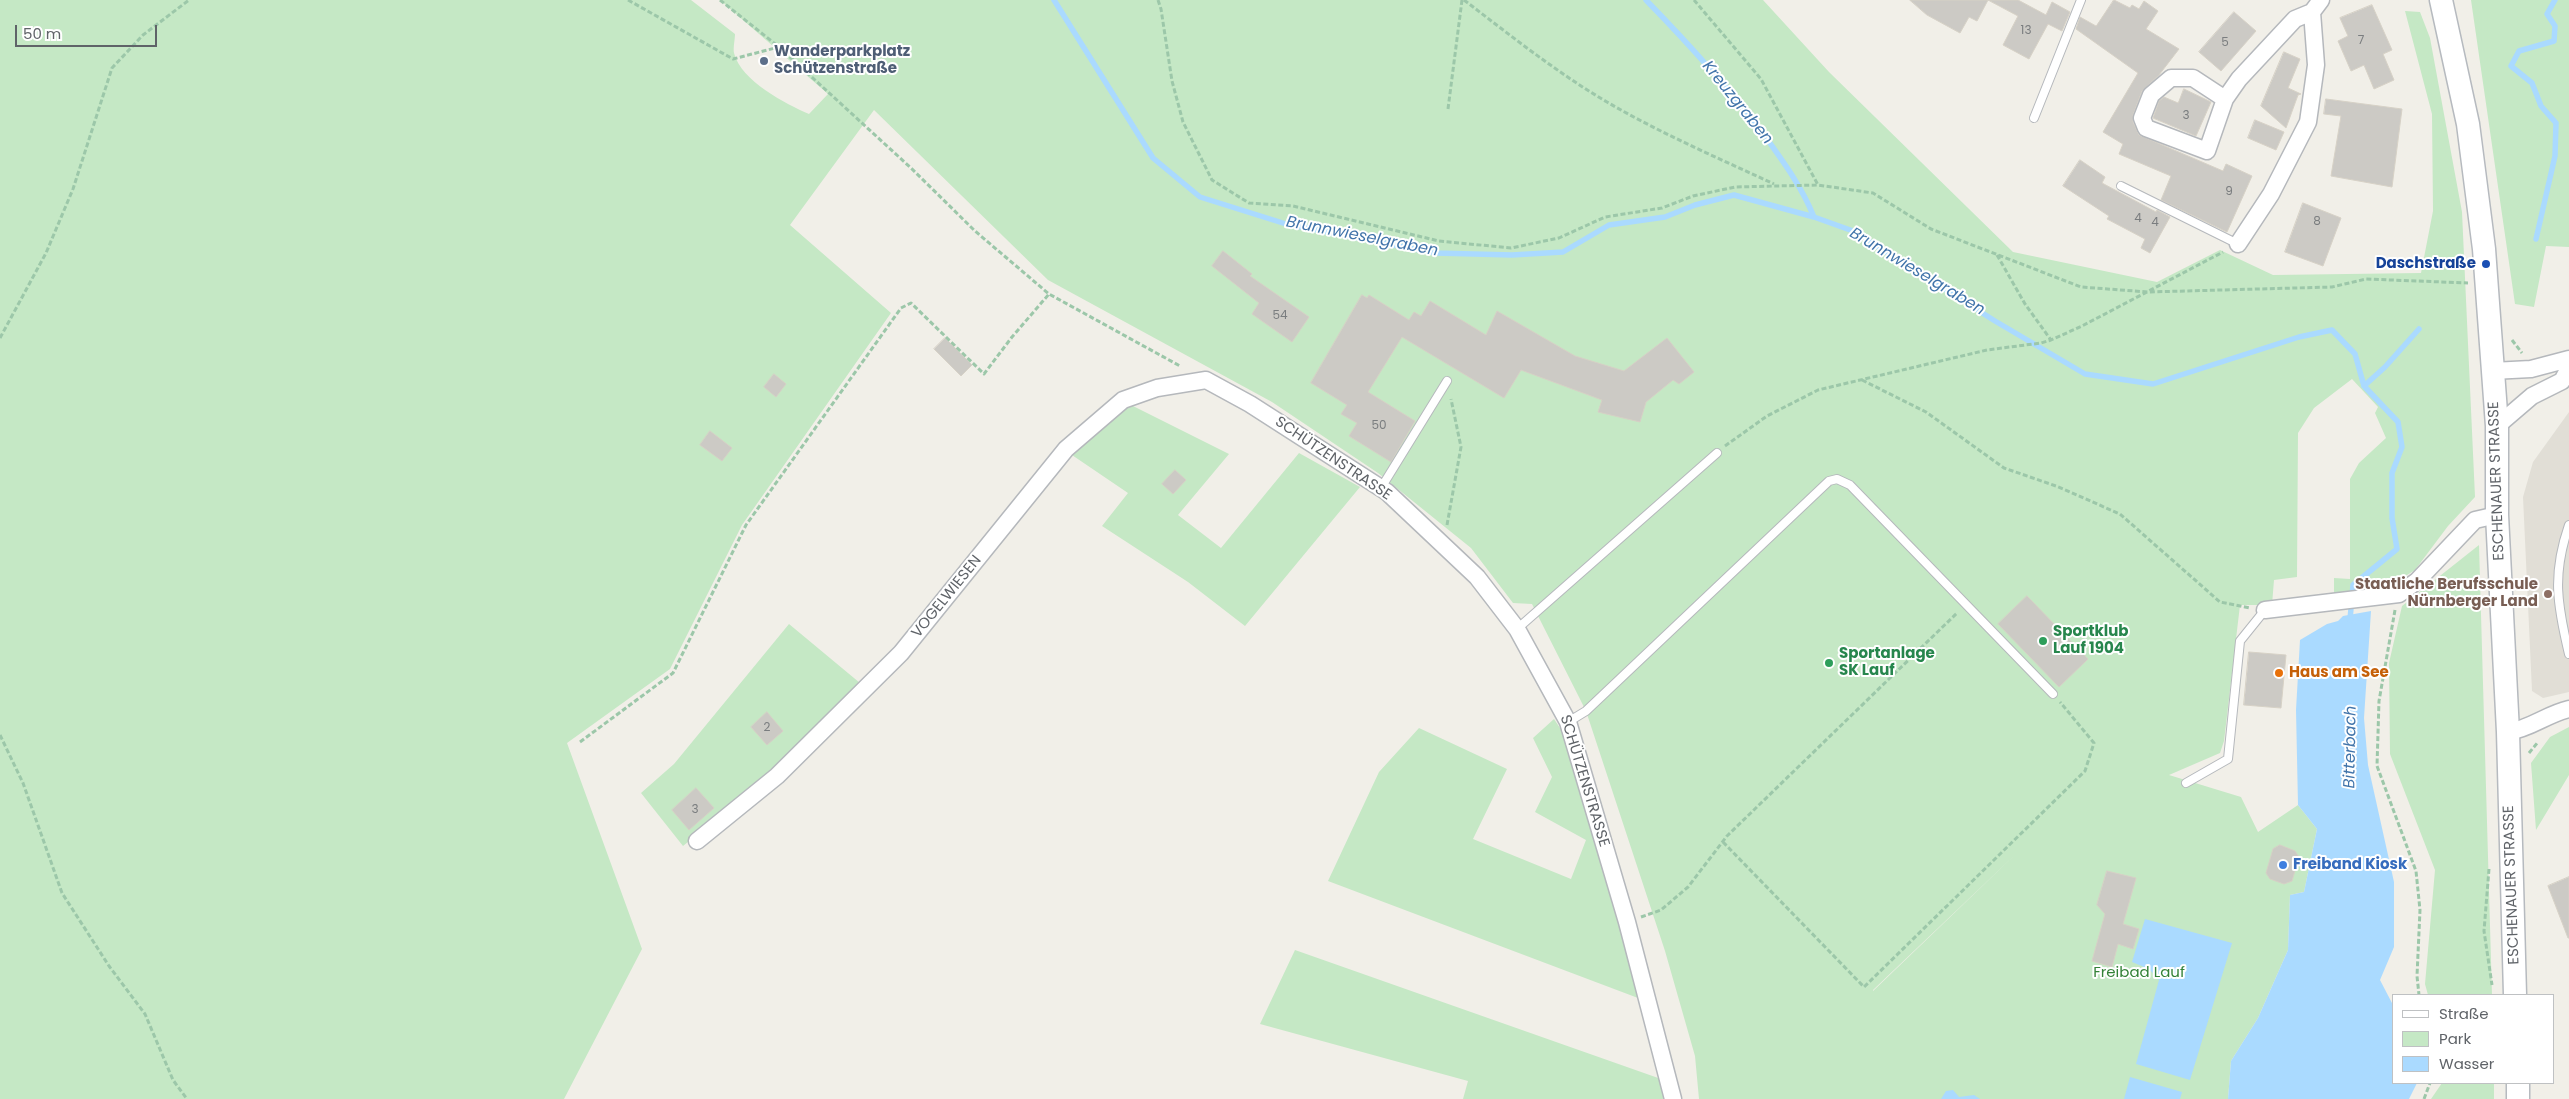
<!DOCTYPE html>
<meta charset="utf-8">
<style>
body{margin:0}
#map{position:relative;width:2569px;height:1099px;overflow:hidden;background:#f1efe8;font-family:Poppins,sans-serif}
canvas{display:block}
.legend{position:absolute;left:2392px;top:994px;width:162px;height:90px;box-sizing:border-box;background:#fff;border:1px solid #bfc1c3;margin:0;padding:6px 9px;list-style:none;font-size:15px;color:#5f6368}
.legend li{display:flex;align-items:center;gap:10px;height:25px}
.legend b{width:25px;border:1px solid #bfc1c3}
.scale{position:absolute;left:15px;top:25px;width:142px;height:22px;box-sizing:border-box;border:2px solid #5f6368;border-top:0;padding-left:6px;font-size:15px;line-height:18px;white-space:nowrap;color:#5f6368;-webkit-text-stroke:4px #fff;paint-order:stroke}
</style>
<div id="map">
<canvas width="2569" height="1099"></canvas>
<ul class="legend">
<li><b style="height:6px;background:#fff"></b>Straße</li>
<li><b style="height:14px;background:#c5e8c5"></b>Park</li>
<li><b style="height:14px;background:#aadaff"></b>Wasser</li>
</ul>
<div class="scale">50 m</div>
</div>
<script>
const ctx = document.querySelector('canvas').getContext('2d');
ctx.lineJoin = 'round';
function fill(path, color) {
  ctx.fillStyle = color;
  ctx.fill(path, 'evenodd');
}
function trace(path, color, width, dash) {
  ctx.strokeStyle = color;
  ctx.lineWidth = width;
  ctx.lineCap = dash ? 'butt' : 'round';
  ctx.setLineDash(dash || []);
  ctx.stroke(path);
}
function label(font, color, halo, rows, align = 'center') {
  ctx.font = font + ' Poppins,sans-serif';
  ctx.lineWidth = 4;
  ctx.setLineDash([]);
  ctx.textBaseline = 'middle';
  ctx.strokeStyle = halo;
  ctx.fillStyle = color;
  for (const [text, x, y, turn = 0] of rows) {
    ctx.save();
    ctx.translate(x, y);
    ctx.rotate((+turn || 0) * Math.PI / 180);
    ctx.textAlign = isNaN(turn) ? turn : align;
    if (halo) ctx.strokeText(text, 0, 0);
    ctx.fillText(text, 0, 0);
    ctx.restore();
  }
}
const education = new Path2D(`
 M 2569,412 L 2569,692 L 2543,698 L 2532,691 L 2523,497 L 2533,462 Z`);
const green = new Path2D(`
 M 0,0 L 691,0 L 735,34 C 735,39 733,48 734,53 C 741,81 786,104 809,114 L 828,94 L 720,0 L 1763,0 L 1829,72 L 2013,252 L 2157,282 L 2220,250 L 2273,275 L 2421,273 L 2433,211 L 2432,114 L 2405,11 L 2420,12 L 2430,38 L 2462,212 L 2475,497 L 2448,526 L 2415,570 L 2385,589 L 2334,593 L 2334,578 L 2350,579 L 2350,479 L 2359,463 L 2386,438 L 2375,413 L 2378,407 L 2352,379 L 2314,408 L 2298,433 L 2297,577 L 2274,580 L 2272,605 L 2240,605 L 2224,741 L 2220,753 L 2169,775 L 2241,797 L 2258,832 L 2298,805 L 2317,829 L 2304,892 L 2290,895 L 2288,950 L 2258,1018 L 2231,1061 L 2228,1099 L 1699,1099 L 1695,1056 L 1665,951 L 1586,711 L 1532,604 L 1513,603 L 1471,548 L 1378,473 L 1272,402 L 1048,280 L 874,110 L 790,225 L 891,313 L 742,525 L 670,669 L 567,743 L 642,949 L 564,1099 L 0,1099 ZM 2020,850 L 1873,991 L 1873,990 Z
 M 2471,0 L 2569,0 L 2569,247 L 2546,246 L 2534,307 L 2515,304 Z
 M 1129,404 L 1229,454 L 1178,515 L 1221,548 L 1299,453 L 1360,487 L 1245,626 L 1188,582 L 1102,526 L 1128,493 L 1069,453 Z
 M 2479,545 L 2492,995 L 2428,995 L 2425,984 L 2435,870 L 2390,754 L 2389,663 L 2402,606 Z
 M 789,624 L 860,683 L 775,771 L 683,846 L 641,793 L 674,764 Z
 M 1554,719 L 1562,731 L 1614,904 L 1638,998 L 1328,881 L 1379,772 L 1419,728 L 1507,769 L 1473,839 L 1571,879 L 1586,840 L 1535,812 L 1552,777 L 1533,738 Z
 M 2569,727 L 2569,775 L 2536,830 L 2531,763 L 2550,737 Z
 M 1295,950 L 1661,1079 L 1666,1099 L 1463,1099 L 1468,1081 L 1260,1024 Z
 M 2442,1083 L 2494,1083 L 2494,1099 L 2431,1099 Z`);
const water = new Path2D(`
 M 2371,611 L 2364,718 L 2368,765 L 2394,882 L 2394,947 L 2380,980 L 2393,1005 L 2393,1083 L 2417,1083 L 2409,1099 L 2228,1099 L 2231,1061 L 2258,1018 L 2288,950 L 2290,895 L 2304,892 L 2317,829 L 2298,805 L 2296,710 L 2300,640 L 2327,624 L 2338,621 L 2343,616 Z
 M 2145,919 L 2232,943 L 2190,1080 L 2136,1064 L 2159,980 L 2149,969 L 2132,962 Z
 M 2130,1077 L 2182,1092 L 2180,1099 L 2124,1099 Z
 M 1953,1090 L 1959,1097 L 1974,1095 L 1980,1099 L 1941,1099 L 1946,1091 Z`);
const stream = new Path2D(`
 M 1054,0 L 1153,158 L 1200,197 L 1286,224 L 1435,253 L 1512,255 L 1563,252 L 1609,225 L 1665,217 L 1695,205 L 1734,195 L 1814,217 L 1853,231 L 1995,321 L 2085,374 L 2153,384 L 2299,337 L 2332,330 L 2355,354 L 2364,386
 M 1646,0 C 1687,42 1726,85 1762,132 C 1782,160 1801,185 1814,217
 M 2536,239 L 2555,156 L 2556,123 L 2541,106 L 2532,83 L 2511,66 L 2519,51 L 2554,41 L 2555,26 L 2547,14 L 2555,0
 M 2350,620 L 2353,585 L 2397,549 L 2392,518 L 2392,473 L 2402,447 L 2398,422 L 2364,386 L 2385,367 L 2419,329`);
const building = new Path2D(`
 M 1910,0 L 2018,0 L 2046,15 L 2052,2 L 2070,12 L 2062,31 L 2048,24 L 2029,59 L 2003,45 L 2018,16 L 1988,0 L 1977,21 L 1969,17 L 1960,33 L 1927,15 Z
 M 2114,0 L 2130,8 L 2132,5 L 2139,9 L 2144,1 L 2158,11 L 2146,29 L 2179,49 L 2159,75 L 2142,91 L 2133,115 L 2133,122 L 2139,135 L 2223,171 L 2226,164 L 2252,176 L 2227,232 L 2161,200 L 2171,176 L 2119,154 L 2123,144 L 2103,132 L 2138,73 L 2076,29 L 2080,17 L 2096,26 Z
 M 2372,5 L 2392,50 L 2383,54 L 2394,80 L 2374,89 L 2364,65 L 2351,71 L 2338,41 L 2348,36 L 2340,18 Z
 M 2234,12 L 2256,31 L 2221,71 L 2199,52 Z
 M 2284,52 L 2300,59 L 2288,88 L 2301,94 L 2298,95 L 2286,128 L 2261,106 Z
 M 2184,89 L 2211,102 L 2196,136 L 2153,118 L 2159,101 L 2164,97 L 2178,103 Z
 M 2326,99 L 2402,109 L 2392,187 L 2331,176 L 2341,116 L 2324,114 Z
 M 2255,120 L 2284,132 L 2276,150 L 2248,138 Z
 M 2080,160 L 2105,177 L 2102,183 L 2156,212 L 2157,210 L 2170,217 L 2150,253 L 2141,248 L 2145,239 L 2107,219 L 2109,216 L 2063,186 Z
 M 2303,203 L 2341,218 L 2323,266 L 2285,252 Z
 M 1223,251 L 1252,274 L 1250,276 L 1309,317 L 1292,342 L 1252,314 L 1259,303 L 1212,266 Z
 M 1362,295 L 1367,298 L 1369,295 L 1409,320 L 1414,312 L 1421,316 L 1430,301 L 1486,335 L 1497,311 L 1575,356 L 1624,371 L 1667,338 L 1694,372 L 1679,384 L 1673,380 L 1646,402 L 1640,422 L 1598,412 L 1602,400 L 1521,370 L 1504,398 L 1402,337 L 1368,392 L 1415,421 L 1391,462 L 1349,436 L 1357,423 L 1341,414 L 1347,405 L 1311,383 Z
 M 945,338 L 972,365 L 961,376 L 934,349 Z
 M 774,374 L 786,384 L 776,397 L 764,387 Z
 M 710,431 L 732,448 L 722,461 L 700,445 Z
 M 1175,470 L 1186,480 L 1173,494 L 1162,484 Z
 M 2027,596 L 2088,659 L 2059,687 L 1998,624 Z
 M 2249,652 L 2286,655 L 2281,708 L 2244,705 Z
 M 767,712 L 783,731 L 767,745 L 751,727 Z
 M 696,788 L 714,808 L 689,830 L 672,810 Z
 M 2280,845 L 2295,851 L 2299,857 L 2292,881 L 2284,884 L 2270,879 L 2266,873 L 2273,849 Z
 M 2107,871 L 2136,878 L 2123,924 L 2139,929 L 2133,949 L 2118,944 L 2112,967 L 2092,961 L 2105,914 L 2097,905 Z
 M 2569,877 L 2569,938 L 2568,938 L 2548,886 Z`);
const path = new Path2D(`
 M 628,0 L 733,59 L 779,47
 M 720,0 L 779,47 L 911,168 L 975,231 L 1049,294 L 1180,366
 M 1158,0 L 1161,9 L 1172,81 L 1183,122 L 1212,180 L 1249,203 L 1293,206 L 1439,241 L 1511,248 L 1559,238 L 1605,217 L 1662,208 L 1693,196 L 1735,187 L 1818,185 L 1873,193 L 1931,229 L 2081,287 L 2148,292 L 2332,287 L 2366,279 L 2468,283
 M 1464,0 C 1510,35 1556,72 1607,102 C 1660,133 1718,158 1774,184
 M 1694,0 L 1761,79 L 1818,185
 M 1448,109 L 1462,0
 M 1997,255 L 2025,304 L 2051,340
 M 0,338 L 46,253 L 73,189 L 112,68 L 143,35 L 189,0
 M 2512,340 L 2522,353
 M 1862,380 L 1926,412 L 2004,468 L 2056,486 L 2120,514 L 2220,602 L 2250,608
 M 1725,446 L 1767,416 L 1818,390 L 1987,350 L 2041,343 L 2051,340 L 2082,326 L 2223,252
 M 1447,525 L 1461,447 L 1451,399
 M 2395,610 L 2379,701 L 2377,766 L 2416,871 L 2420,910 L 2417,976 L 2419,995
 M 0,735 L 23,783 L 62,893 L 109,966 L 145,1014 L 173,1080 L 187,1099
 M 580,742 L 673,673 L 746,525 L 901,308 L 911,303 L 984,374 L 1012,337 L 1049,294
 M 2529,753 L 2538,742
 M 1723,842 L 1864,987 L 2085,771 L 2094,743 L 2060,702
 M 2489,869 L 2484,931 L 2492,985
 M 1641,917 L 1661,910 L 1688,887 L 1727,836 L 1957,613
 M 2424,1099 L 2430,1083`);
const service = new Path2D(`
 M 2034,118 L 2081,0
 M 2121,186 L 2238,244
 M 1381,488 L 1447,381
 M 2569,525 C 2552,574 2557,604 2569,654
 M 1517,629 L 1717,453
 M 1568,722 L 1586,711 L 1829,481 L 1837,479 L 1850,485 L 2053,694
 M 2186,783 L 2228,759 L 2240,641 L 2265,610`);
const minor = new Path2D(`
 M 2225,99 L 2193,78 L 2171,78 L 2151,95 L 2142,118 L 2146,128 L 2207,151 L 2225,99 L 2239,79 L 2295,19 L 2312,12
 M 2238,244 L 2271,194 L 2308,122 L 2316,65 L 2312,12 L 2321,0
 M 2492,371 L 2531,369 L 2569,359
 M 2497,426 L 2532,396 L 2562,381 L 2569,368
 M 2265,610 L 2399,594 L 2417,581 L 2475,520 L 2497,515
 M 2508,732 C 2530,729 2547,714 2569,709
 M 697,841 L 777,776 L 901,653 L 1066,449 L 1123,400 L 1157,388 L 1206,380 L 1250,404 L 1387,492 L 1477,577 L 1517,629 L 1568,722 L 1627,922 L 1673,1099`);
const secondary = new Path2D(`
 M 2441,0 L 2468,124 L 2484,249 L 2497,426 L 2497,515 L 2508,732 L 2515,995
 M 2518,1083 L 2518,1099`);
const markers = [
 [764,61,5,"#5c6f8a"],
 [2486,264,5,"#1a4fb4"],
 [2548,594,5,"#8d6e63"],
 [2043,641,5,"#2e9e5b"],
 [1829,663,5,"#2e9e5b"],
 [2279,673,5,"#e8710a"],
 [2283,865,5,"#3f7fe0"]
];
const numberNames = [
 ["13",2026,31],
 ["7",2361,41],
 ["5",2225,43],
 ["3",2186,116],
 ["9",2229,192],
 ["4",2138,219],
 ["8",2317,222],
 ["4",2155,223],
 ["54",1280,316],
 ["50",1379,426],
 ["2",767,728],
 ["3",695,810]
];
const serviceNames = [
 ["Wanderparkplatz",774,52],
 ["Schützenstraße",774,69]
];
const transitNames = [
 ["Daschstraße",2476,264]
];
const streetNames = [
 ["SCHÜTZENSTRASSE",1333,459,34],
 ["ESCHENAUER STRASSE",2497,481,-92],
 ["VOGELWIESEN",947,597,-51],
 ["SCHÜTZENSTRASSE",1584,781,73],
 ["ESCHENAUER STRASSE",2512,885,-92]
];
const educationNames = [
 ["Staatliche Berufsschule",2538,585],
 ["Nürnberger Land",2538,602]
];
const leisureNames = [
 ["Sportklub",2053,632],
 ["Lauf 1904",2053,649],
 ["Sportanlage",1839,654],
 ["SK Lauf",1839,671]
];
const foodNames = [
 ["Haus am See",2289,673]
];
const shopNames = [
 ["Freiband Kiosk",2293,865]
];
const parkNames = [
 ["Freibad Lauf",2139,973]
];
const waterNames = [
 ["Kreuzgraben",1737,103,51],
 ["Brunnwieselgraben",1362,237,11],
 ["Brunnwieselgraben",1917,272,31],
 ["Bitterbach",2351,747,-89]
];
fill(education, '#e1ded6');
fill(green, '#c5e8c5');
fill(water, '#aadaff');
trace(stream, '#aadaff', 5.5);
fill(building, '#cccac5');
trace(building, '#d6d1c6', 1);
trace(service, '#b5b8bc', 10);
trace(minor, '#b5b8bc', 19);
trace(secondary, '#b6babf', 25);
trace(path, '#9cc7a9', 3, [5, 2.5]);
trace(service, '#fff', 8);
trace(minor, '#fff', 16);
trace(secondary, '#fff', 22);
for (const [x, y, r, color] of markers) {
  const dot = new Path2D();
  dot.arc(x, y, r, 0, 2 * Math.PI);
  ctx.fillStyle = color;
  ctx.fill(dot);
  trace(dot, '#fff', 2);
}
label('12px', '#7a7d7f', null, numberNames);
label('bold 15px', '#4e5e75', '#fff', serviceNames, 'left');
label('bold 15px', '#164399', '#fff', transitNames, 'right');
label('15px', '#5f6368', '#fff', streetNames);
label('bold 15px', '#785e54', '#fff', educationNames, 'right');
label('bold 15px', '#27864d', '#fff', leisureNames, 'left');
label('bold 15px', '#c56008', '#fff', foodNames, 'left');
label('bold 15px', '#366cbe', '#fff', shopNames, 'left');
label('15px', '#348238', '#fff', parkNames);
label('italic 16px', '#4174aa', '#fff', waterNames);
</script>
